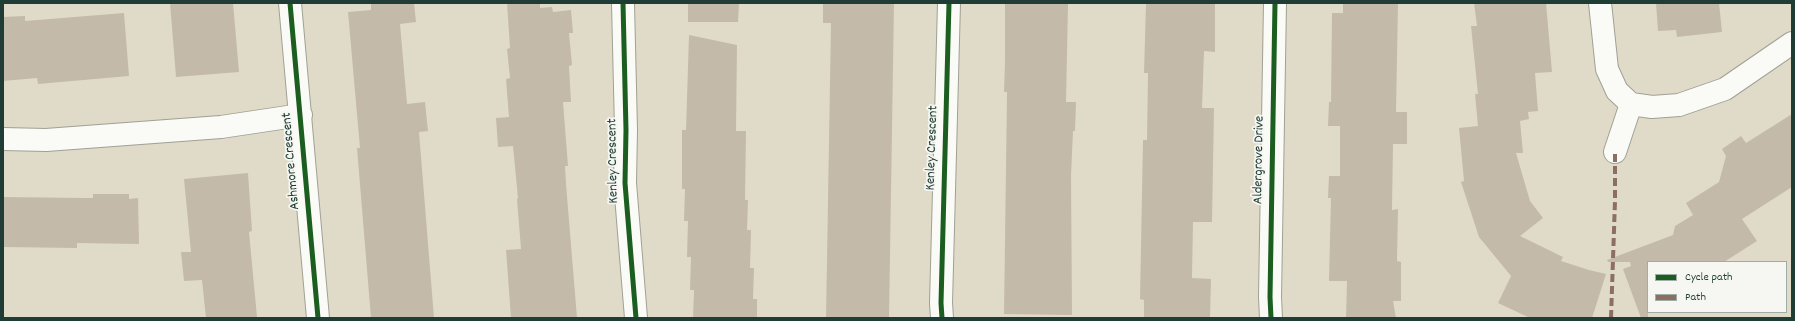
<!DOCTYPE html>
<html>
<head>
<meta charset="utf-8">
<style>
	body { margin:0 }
	#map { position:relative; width:1795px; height:321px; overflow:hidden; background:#e0dbc8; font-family:Dekko,sans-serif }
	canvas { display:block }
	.frame { position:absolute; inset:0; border:4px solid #1f3d34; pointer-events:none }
	.legend { position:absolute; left:1647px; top:261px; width:140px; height:52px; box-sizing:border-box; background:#f6f6f2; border:1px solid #a0aca6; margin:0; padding:5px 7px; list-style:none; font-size:12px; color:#1f3d34 }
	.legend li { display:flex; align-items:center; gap:8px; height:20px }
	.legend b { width:20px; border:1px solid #a0aca6 }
</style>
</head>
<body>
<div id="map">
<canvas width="1795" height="321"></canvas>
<div class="frame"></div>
<ul class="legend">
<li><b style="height:5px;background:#1b5e20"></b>Cycle path</li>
<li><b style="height:5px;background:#8d6e63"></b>Path</li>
</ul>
</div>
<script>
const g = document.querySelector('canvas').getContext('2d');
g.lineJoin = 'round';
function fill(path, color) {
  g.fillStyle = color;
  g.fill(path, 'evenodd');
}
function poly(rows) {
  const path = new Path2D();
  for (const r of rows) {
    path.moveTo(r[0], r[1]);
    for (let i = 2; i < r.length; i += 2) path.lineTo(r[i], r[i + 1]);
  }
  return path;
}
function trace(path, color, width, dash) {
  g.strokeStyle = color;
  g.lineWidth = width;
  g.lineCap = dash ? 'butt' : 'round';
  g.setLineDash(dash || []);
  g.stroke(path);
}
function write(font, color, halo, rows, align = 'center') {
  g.font = font + ' Dekko,sans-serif';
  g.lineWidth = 3.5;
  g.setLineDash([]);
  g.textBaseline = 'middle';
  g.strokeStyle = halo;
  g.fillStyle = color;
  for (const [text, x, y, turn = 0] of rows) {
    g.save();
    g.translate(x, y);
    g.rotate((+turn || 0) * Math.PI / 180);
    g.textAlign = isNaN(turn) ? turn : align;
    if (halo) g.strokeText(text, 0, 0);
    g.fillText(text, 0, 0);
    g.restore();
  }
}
const building = poly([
	[170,3,233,3,239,72,176,77],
	[371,3,414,3,416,22,400,24,407,104,425,102,428,131,419,132,434,318,371,318,357,148,360,148,348,12,371,10],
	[507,3,540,3,540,8,552,7,553,12,571,10,573,33,569,33,572,65,569,66,571,102,563,102,568,166,565,166,566,184,577,318,511,318,506,250,521,249,517,199,518,198,513,146,498,147,496,118,509,117,506,79,510,78,507,49,510,48],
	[688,3,739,3,738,22,688,22],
	[823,3,894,3,889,318,826,318,831,23,823,23],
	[1005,3,1068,3,1066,102,1076,102,1075,131,1073,131,1071,176,1072,315,1004,314,1007,92,1004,92,1005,63],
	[1146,3,1215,3,1215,52,1204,51,1202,108,1214,108,1212,222,1193,222,1192,278,1211,279,1210,318,1144,318,1144,300,1140,299,1143,140,1147,140,1148,73,1144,73],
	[1343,3,1398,3,1396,112,1407,112,1407,144,1393,144,1392,210,1398,209,1397,261,1401,262,1401,301,1393,301,1396,318,1346,318,1347,281,1329,281,1331,198,1328,198,1329,176,1340,176,1340,126,1328,126,1329,102,1331,102,1332,13,1343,13],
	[1474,3,1546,3,1552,72,1535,73,1538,111,1528,112,1529,119,1520,121,1523,153,1516,153,1530,201,1543,218,1520,236,1563,257,1561,261,1589,270,1606,274,1592,318,1530,318,1498,303,1511,276,1479,237,1461,182,1464,181,1459,128,1478,126,1475,94,1478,94,1471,26,1477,26],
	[1656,3,1719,3,1722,32,1677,37,1676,30,1658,31],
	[124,13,129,76,38,84,37,78,3,81,3,17,25,16,25,21],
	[689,35,737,45,736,131,746,131,745,200,748,200,747,230,751,230,750,268,754,268,753,299,757,299,757,318,693,318,694,290,690,290,691,257,687,257,688,221,684,221,685,189,682,189,682,130,686,130],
	[1792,114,1792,187,1742,219,1757,241,1724,262,1648,262,1648,318,1641,318,1623,269,1631,266,1630,262,1608,262,1607,260,1673,235,1675,226,1693,215,1686,203,1719,182,1726,156,1722,149,1741,136,1746,143],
	[248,173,252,231,249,232,257,317,206,318,202,280,184,281,181,252,191,252,184,179],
	[93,194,129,194,129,199,138,198,139,244,77,243,77,248,3,247,3,197,85,198,93,198]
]);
const minor = poly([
	[290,3,318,318],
	[623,3,626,130,625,183,636,318],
	[1600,3,1607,69,1617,91,1631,104],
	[1631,104,1652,107,1679,105,1725,89,1792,43],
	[3,139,46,140,221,127,301,115],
	[1615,152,1631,104],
	[942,318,941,303,949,3],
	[1271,318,1270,297,1275,3]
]);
const quiet = poly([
	[1611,318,1615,201,1615,152]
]);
const cycleway = poly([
	[290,3,318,318],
	[623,3,626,130,625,183,636,318],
	[942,318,941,303,949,3],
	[1271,318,1270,297,1275,3]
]);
const streetNames = [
	["Kenley Crescent",933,148,-88],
	["Aldergrove Drive",1260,160,-89],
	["Ashmore Crescent",292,161,-95],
	["Kenley Crescent",614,161,-91]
];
fill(building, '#c4baaa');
trace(minor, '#a0a094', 24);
trace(minor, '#fafaf7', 22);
trace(quiet, '#8d6e63', 4, [8, 4]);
trace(cycleway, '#1b5e20', 5);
write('14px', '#1f3d34', '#f6f6f2', streetNames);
</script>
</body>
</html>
